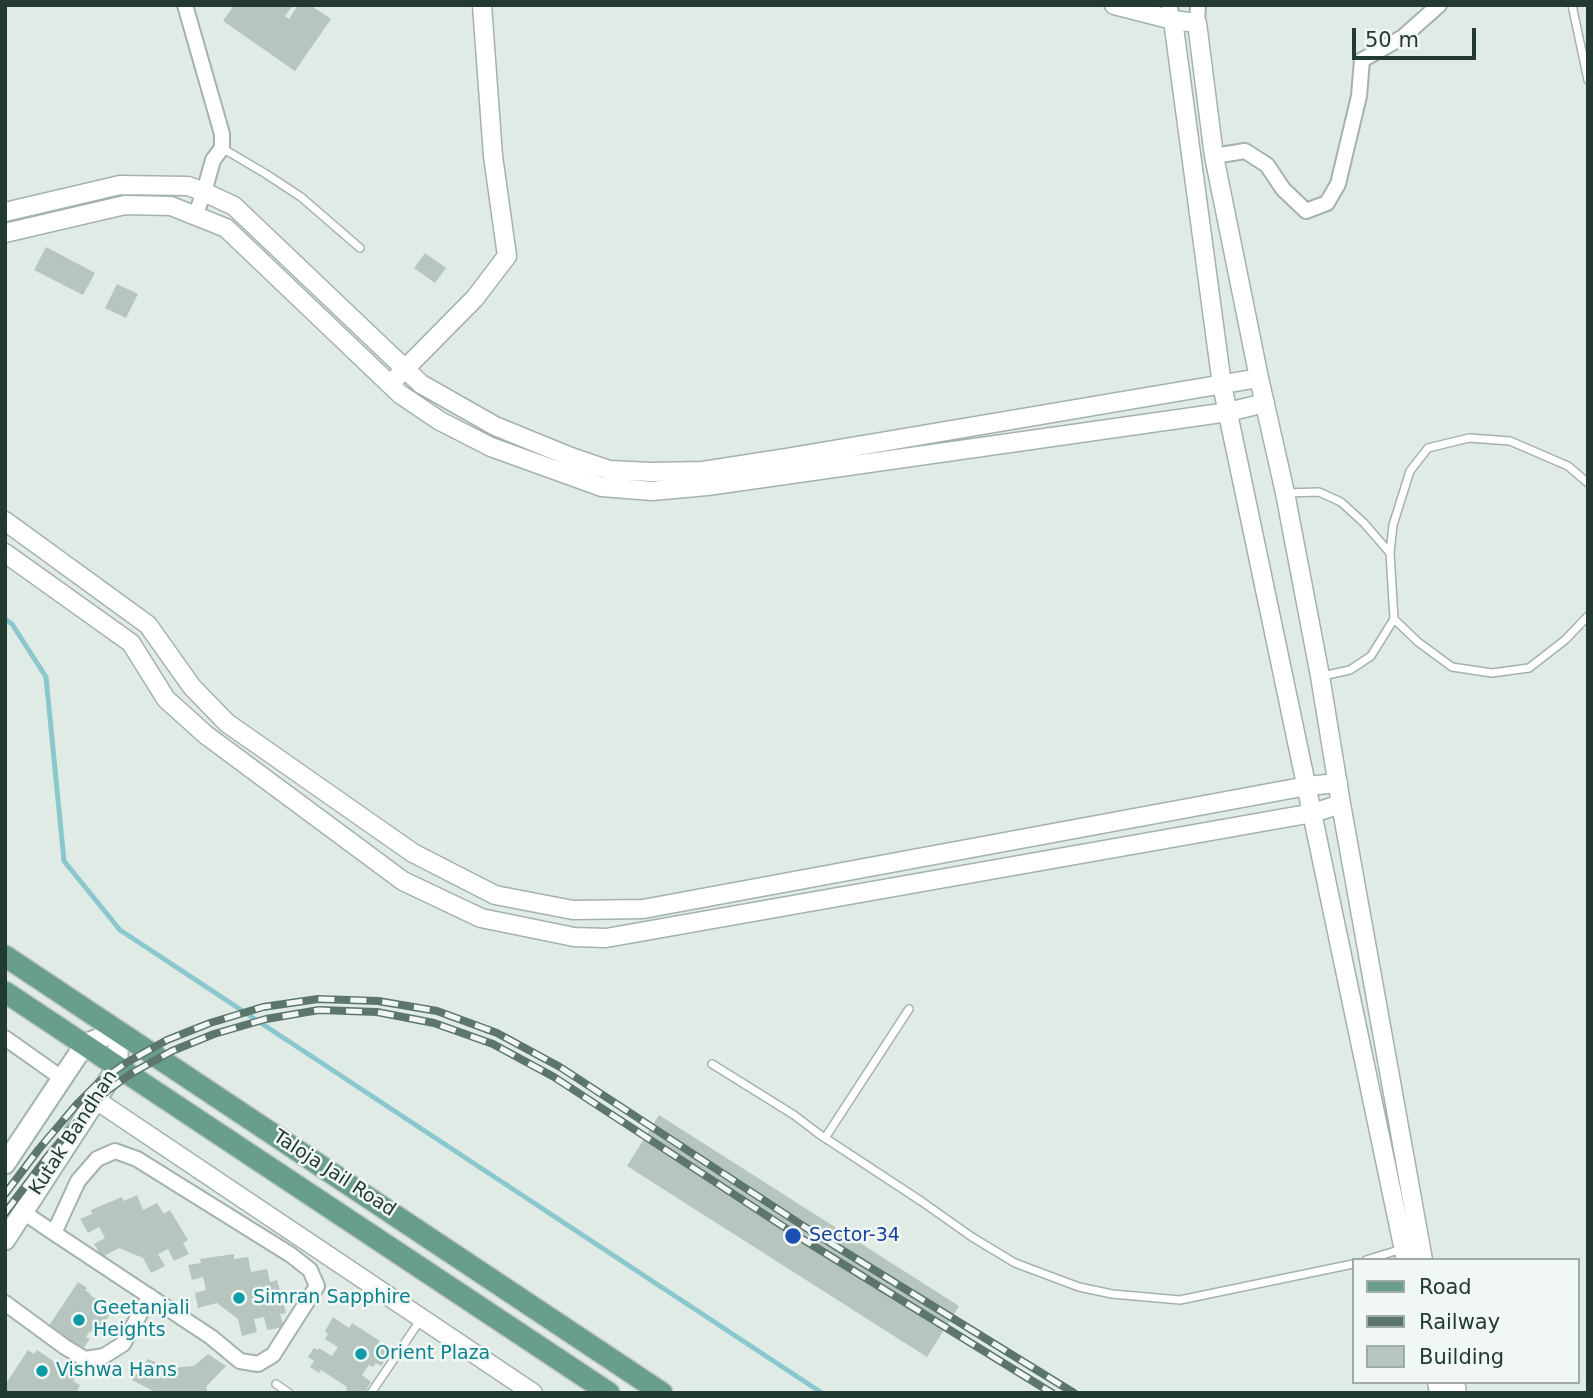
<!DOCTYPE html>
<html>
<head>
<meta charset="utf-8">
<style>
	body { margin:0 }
	#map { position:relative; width:1593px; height:1398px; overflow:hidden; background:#e1ebe5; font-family:"DejaVu Sans",sans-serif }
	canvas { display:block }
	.frame { position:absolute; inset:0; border:7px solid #223a32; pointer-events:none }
	.legend { position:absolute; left:1352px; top:1258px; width:228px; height:126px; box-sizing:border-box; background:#f1f7f4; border:2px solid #9eaba6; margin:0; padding:9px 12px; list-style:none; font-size:21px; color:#223a32 }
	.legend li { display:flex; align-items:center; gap:14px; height:35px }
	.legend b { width:35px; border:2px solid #9eaba6 }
	.scale { position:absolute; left:1352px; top:28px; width:124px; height:32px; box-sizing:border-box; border:4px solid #223a32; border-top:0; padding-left:9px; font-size:21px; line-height:24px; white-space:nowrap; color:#223a32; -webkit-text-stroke:5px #f1f7f4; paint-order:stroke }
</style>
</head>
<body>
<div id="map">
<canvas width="1593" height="1398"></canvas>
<div class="frame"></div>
<ul class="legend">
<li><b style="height:9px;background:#689e8b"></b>Road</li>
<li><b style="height:9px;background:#5c766d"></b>Railway</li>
<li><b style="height:19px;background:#b6c5be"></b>Building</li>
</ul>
<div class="scale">50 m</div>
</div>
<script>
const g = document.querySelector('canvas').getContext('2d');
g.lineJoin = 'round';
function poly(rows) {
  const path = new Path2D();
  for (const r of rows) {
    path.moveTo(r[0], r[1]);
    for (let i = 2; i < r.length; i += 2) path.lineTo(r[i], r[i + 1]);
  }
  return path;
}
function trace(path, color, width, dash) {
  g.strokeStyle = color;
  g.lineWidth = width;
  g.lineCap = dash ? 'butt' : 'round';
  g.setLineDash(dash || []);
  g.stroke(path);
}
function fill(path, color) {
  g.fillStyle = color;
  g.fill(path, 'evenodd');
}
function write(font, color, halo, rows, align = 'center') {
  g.font = font + ' "DejaVu Sans",sans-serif';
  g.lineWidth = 5;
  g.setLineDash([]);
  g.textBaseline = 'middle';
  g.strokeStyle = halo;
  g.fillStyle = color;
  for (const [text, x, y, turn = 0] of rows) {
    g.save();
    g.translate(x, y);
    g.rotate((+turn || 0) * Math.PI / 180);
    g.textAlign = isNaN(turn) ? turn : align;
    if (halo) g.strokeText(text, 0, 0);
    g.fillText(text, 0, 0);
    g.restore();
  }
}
const stream = poly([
	[5,619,12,624,46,677,64,861,120,930,822,1393]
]);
const building = poly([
	[234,5,293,5,285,16,289,19,298,5,310,5,331,19,295,71,223,21],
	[46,247,95,273,83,295,34,270],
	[425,253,446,268,435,283,414,268],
	[117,284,138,294,126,318,105,308],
	[659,1115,959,1306,927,1357,627,1166],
	[137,1195,143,1210,157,1203,164,1214,170,1210,188,1240,183,1243,189,1254,174,1261,168,1249,158,1254,165,1266,151,1273,143,1258,119,1248,102,1257,94,1244,105,1238,99,1227,88,1233,80,1219,92,1214,91,1210,122,1197,124,1201],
	[234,1254,234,1259,248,1257,251,1272,267,1269,270,1282,277,1280,286,1313,280,1314,284,1327,267,1330,264,1317,254,1319,257,1332,242,1336,238,1319,217,1303,198,1308,195,1293,206,1290,203,1277,192,1280,188,1265,201,1263,200,1259],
	[78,1282,87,1288,85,1290,91,1294,90,1295,106,1306,103,1309,110,1314,99,1330,96,1327,92,1332,90,1331,86,1337,90,1339,80,1353,48,1327],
	[333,1317,349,1328,352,1323,380,1341,378,1344,390,1352,381,1366,376,1363,373,1367,369,1365,362,1375,371,1382,364,1393,361,1390,359,1393,351,1393,346,1390,347,1387,321,1370,319,1373,310,1367,314,1361,308,1357,314,1348,318,1350,319,1348,332,1356,338,1347,325,1339,328,1334,325,1331],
	[28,1350,34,1354,37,1350,76,1376,73,1381,80,1385,76,1393,5,1393,5,1380,7,1382],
	[208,1354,226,1366,206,1387,208,1393,157,1393,132,1380,148,1359,168,1368,194,1366]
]);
const service = poly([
	[1572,5,1588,80],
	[222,148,266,174,301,197,360,248],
	[1588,483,1568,466,1510,441,1469,438,1428,448,1410,471,1393,525,1390,553,1394,619,1418,642,1452,667,1492,673,1529,668,1565,640,1588,616],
	[1285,493,1319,492,1341,502,1364,523,1390,553],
	[1322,676,1350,670,1371,656,1394,619],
	[712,1064,794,1115,819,1134,921,1201,972,1237,1015,1263,1079,1287,1112,1294,1180,1300,1353,1264],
	[825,1138,909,1009],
	[1366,1260,1402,1249],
	[276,1384,289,1393],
	[371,1393,421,1319]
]);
const minor = poly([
	[185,5,222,134,222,148,213,160,204,192,195,216],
	[1169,5,1173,20],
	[1197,23,1198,5],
	[1214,156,1245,151,1267,165,1283,189,1306,211,1327,203,1338,184,1359,96,1362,60,1403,37,1439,5],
	[5,1038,63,1079],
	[23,1212,54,1233,211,1337,240,1361,258,1364,273,1355,317,1286,310,1270,291,1255,137,1159,115,1151,97,1159,78,1181,54,1233],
	[5,1303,65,1347,85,1359,104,1356,123,1344,150,1296]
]);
const tertiary = poly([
	[1114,5,1173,20,1197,23,1214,156,1259,378,1285,493,1320,676,1341,804,1423,1260],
	[1173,20,1222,385,1406,1260],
	[5,212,120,185,188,186,204,192,234,206,421,384,495,426,571,457,609,470,651,472,703,471,787,458,1259,378],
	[5,233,125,205,171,206,226,228,400,394,440,421,491,447,602,487,652,491,707,486,1228,412,1265,403],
	[397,377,475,298,507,256,493,156,482,5],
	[5,521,148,625,192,687,227,723,413,853,495,895,573,910,643,909,1307,786,1338,783],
	[5,553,131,643,166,699,206,735,403,881,481,918,574,937,606,938,1313,813,1341,804],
	[96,1100,533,1393],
	[1437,1382,1439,1393],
	[1455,1382,1457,1393]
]);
const secondary = poly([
	[5,1164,85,1044,118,1031,118,1066,5,1240]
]);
const primary = poly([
	[5,956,662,1393],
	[5,992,609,1393]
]);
const rail = poly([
	[5,1194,39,1149,77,1104,99,1082,126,1063,167,1040,210,1023,263,1007,318,999,378,1001,437,1011,497,1033,560,1067,811,1231,1074,1393],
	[5,1213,48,1156,85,1112,107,1091,132,1073,172,1051,214,1034,266,1019,319,1010,377,1012,434,1023,493,1044,554,1077,804,1240,1052,1393]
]);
const markers = [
	[793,1236,9,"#1a4fb4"],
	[239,1298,7,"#0f9aa8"],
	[79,1320,7,"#0f9aa8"],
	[361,1354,7,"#0f9aa8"],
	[42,1371,7,"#0f9aa8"]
];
const streetNames = [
	["Kutak Bandhan",74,1133,-57],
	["Taloja Jail Road",334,1174,33]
];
const transitNames = [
	["Sector-34",809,1236]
];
const cultureNames = [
	["Simran Sapphire",253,1298],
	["Geetanjali",93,1309],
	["Heights",93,1331],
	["Orient Plaza",375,1354],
	["Vishwa Hans",56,1371]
];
trace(stream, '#8bc8cd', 5);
fill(building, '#b6c5be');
trace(service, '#a4b2ac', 10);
trace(minor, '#a4b2ac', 18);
trace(tertiary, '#a4b2ac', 21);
trace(secondary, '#a0b6ac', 23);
trace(primary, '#c1c8c6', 24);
trace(service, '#fff', 7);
trace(minor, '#fff', 14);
trace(tertiary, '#fff', 18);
trace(secondary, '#fff', 19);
trace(primary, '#689e8b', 21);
trace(rail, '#5c766d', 8);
trace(rail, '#f1f7f4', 5, [16]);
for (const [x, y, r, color] of markers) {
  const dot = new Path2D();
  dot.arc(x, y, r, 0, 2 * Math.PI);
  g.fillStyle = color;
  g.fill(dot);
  trace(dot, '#f1f7f4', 2.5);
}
write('19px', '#223a32', '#f1f7f4', streetNames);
write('19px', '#164399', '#f1f7f4', transitNames, 'left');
write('19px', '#0d838f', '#f1f7f4', cultureNames, 'left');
</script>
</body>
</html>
